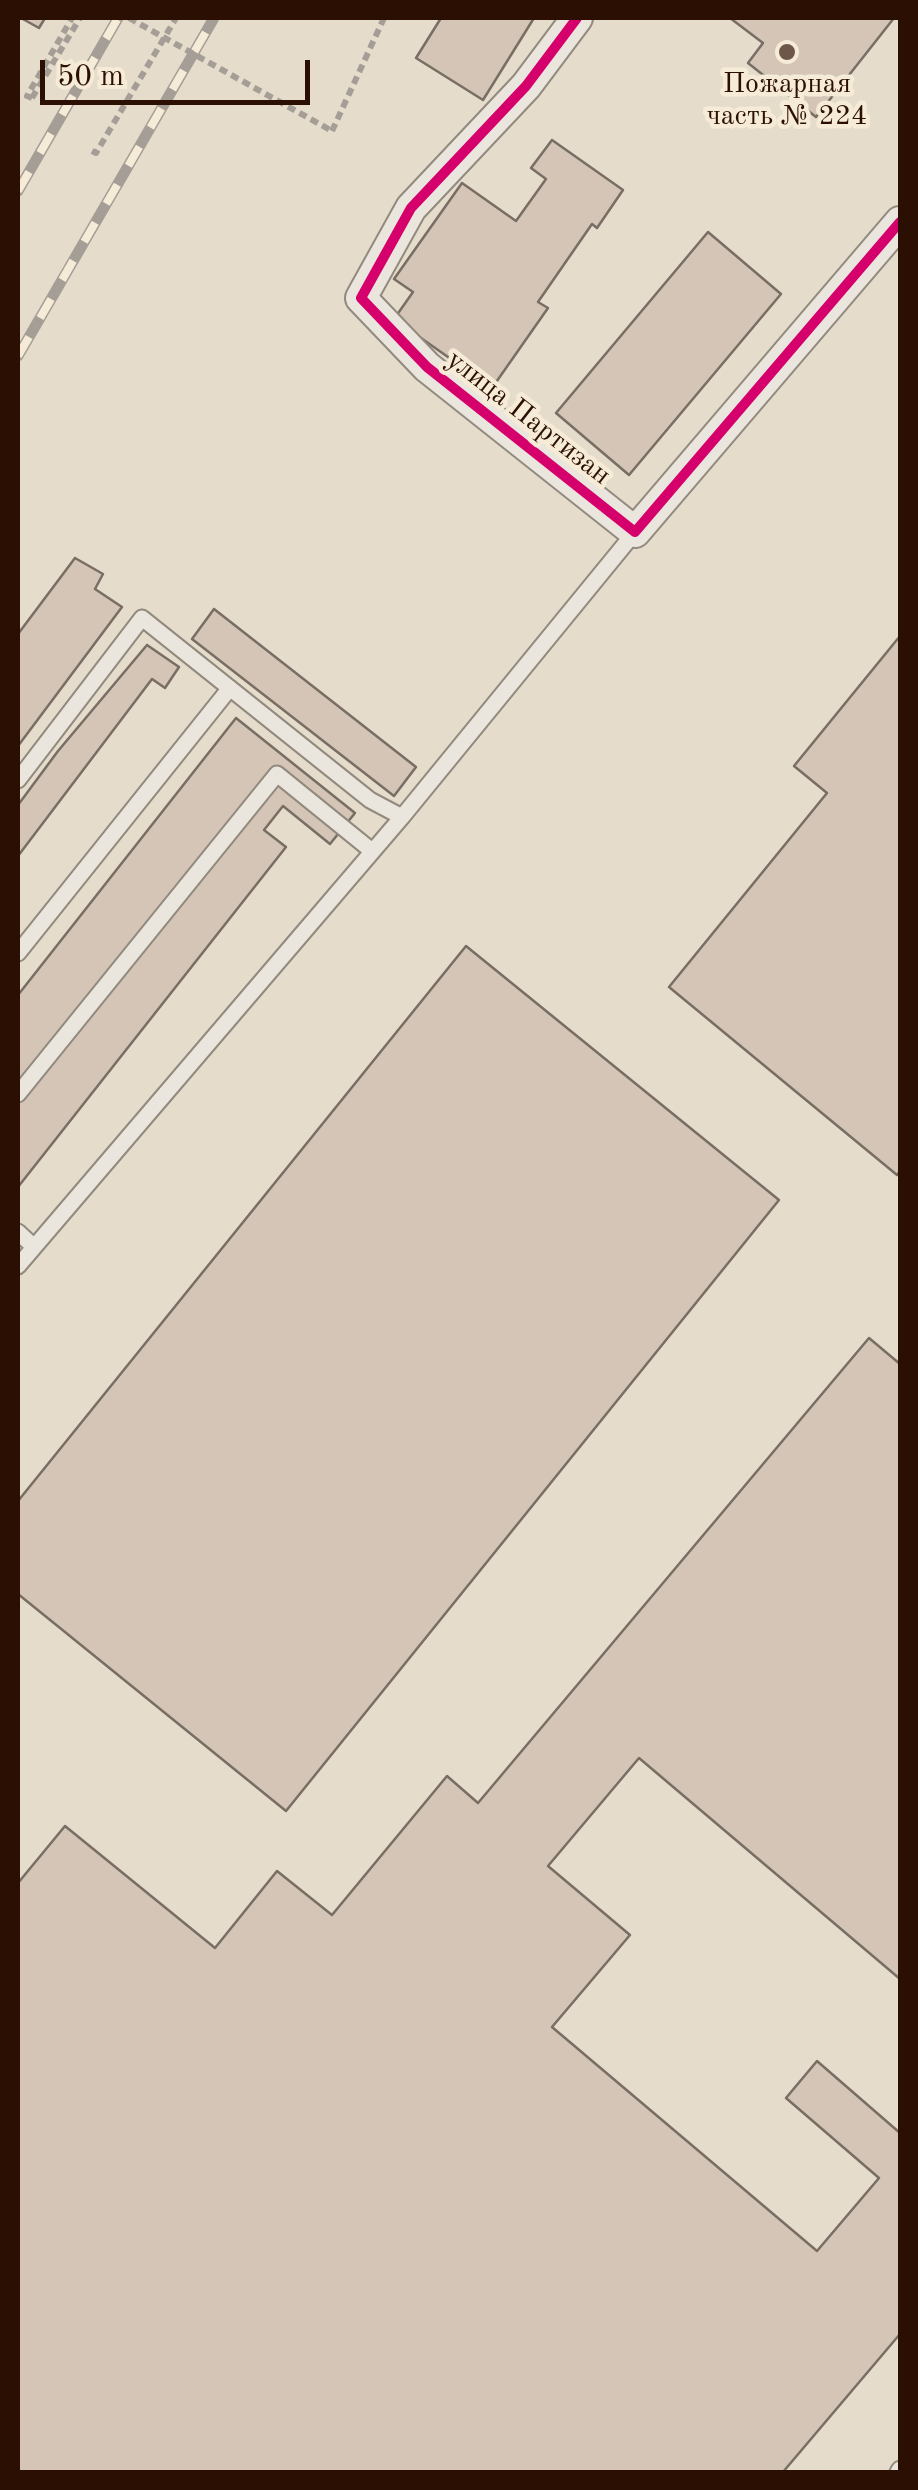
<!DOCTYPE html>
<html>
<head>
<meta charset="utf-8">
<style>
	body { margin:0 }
	#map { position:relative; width:918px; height:2490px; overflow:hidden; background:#e6dccb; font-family:"Old Standard TT",serif }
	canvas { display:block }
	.frame { position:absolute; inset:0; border:20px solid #2b0f03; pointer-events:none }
	.scale { position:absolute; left:40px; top:60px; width:270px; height:45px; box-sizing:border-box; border:5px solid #2b0f03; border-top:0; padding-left:12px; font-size:30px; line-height:35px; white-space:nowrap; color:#2b0f03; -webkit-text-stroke:8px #f6ebd6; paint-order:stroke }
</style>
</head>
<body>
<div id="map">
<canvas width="918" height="2490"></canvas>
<div class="frame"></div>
<div class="scale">50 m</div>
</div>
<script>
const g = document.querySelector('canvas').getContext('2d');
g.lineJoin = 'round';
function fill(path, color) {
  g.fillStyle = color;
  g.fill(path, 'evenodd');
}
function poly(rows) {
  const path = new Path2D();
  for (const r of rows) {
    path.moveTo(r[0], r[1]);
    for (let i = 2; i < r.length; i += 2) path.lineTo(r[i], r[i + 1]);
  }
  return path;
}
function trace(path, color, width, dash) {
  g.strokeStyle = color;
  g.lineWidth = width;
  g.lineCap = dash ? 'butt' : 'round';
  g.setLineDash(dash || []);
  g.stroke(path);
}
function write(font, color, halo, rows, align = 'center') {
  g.font = font + ' "Old Standard TT",serif';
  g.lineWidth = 9;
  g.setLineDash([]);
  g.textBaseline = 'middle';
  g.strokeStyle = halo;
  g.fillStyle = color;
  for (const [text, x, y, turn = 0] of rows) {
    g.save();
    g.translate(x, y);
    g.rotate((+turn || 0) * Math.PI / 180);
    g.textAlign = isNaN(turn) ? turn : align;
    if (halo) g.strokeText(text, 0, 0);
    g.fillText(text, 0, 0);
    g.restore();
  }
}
const building = poly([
	[21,18,45,18,39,28,21,18],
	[441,18,534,18,483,100,416,58,441,18],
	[730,18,894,18,816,117,748,63,763,43,730,18],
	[552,140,623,190,597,228,592,224,538,302,548,308,492,388,394,319,413,292,394,279,462,183,516,221,546,179,531,168,552,140],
	[708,232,781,294,629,475,556,413,708,232],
	[75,558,103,574,95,589,122,607,18,746,18,634,75,558],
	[214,609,416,767,394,796,192,639,214,609],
	[900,636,900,1171,897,1175,669,987,827,793,794,766,900,636],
	[147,645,179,667,165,688,152,679,18,856,18,805,58,751,147,645],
	[236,718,355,813,330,844,283,806,264,830,286,847,18,1187,18,995,236,718],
	[466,946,779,1200,286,1811,18,1594,18,1501,466,946],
	[869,1338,900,1364,900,1979,639,1758,548,1866,630,1935,552,2027,817,2251,879,2178,786,2098,817,2061,900,2133,900,2334,783,2472,18,2472,18,1883,65,1826,215,1948,277,1871,332,1915,447,1776,478,1803,869,1338]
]);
const path = poly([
	[32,98,27,96,72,18],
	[32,98,80,18],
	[332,131,384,18],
	[92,151,96,153,176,18]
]);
const service = poly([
	[18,780,142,618,370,800,402,817,635,532],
	[18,953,230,688],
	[18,1094,277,774,372,851],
	[18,1232,34,1247],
	[18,1266,402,817],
	[898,2472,900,2469]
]);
const minor = poly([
	[577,18,526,86,411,208,361,298,427,367,635,532,900,222]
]);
const rail = poly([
	[18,191,118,18],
	[18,356,214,18]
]);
const pathBridge = poly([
	[129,18,332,131]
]);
const cycleway = poly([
	[577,18,526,86,411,208,361,298,427,367,635,532,900,222]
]);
const markers = [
	[787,52,10,"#6c5749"]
];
const poiNames = [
	["Пожарная",787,85],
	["часть № 224",787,117]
];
const streetNames = [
	["улица Партизан",528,418,38]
];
fill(building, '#d4c5b7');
trace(building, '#786e64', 2.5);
trace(service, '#928a7f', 19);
trace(minor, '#928a7f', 34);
trace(path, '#a59e96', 6, [8, 5]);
trace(service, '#ebe6dd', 15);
trace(minor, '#ebe6dd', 30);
trace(rail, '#a59e96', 11);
trace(rail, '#f6ebd6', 8, [22]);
trace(pathBridge, '#a59e96', 6, [8, 5]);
trace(cycleway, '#d6006c', 10);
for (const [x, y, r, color] of markers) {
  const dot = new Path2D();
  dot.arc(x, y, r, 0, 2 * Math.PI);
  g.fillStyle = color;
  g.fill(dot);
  trace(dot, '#f6ebd6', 4);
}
write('28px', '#2b0f03', '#f6ebd6', poiNames);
write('28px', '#2b0f03', '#f6ebd6', streetNames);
</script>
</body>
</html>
